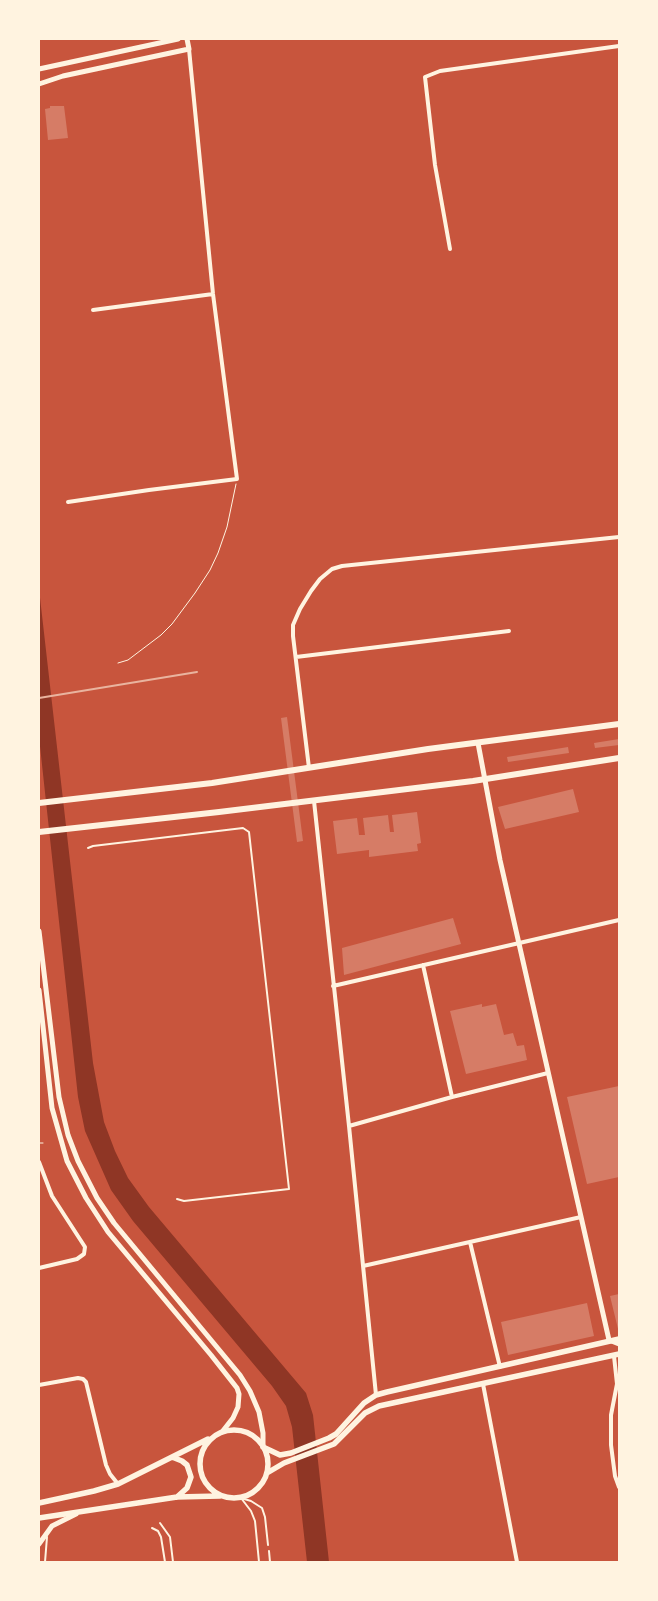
<!DOCTYPE html>
<html>
<head>
<meta charset="utf-8">
<style>
	body { margin:0 }
	#map { position:relative; width:658px; height:1601px; overflow:hidden; background:#c8553d; font-family:Mulish,sans-serif }
	canvas { display:block }
	.frame { position:absolute; inset:0; border:40px solid #fff3e0; pointer-events:none }
</style>
</head>
<body>
<div id="map">
<canvas width="658" height="1601"></canvas>
<div class="frame"></div>
</div>
<script>
const g = document.querySelector('canvas').getContext('2d');
g.lineJoin = 'round';
function fill(path, color) {
  g.fillStyle = color;
  g.fill(path, 'evenodd');
}
function poly(rows) {
  const path = new Path2D();
  for (const r of rows) {
    if (r.length === 3) {
      path.moveTo(r[0] + r[2], r[1]);
      path.arc(r[0], r[1], r[2], 0, 2 * Math.PI);
      continue;
    }
    path.moveTo(r[0], r[1]);
    for (let i = 2; i < r.length; i += 2) path.lineTo(r[i], r[i + 1]);
  }
  return path;
}
function trace(path, color, width, dash) {
  g.strokeStyle = color;
  g.lineWidth = width;
  g.lineCap = dash ? 'butt' : 'round';
  g.setLineDash(dash || []);
  g.stroke(path);
}
const water = poly([
	[39,589,93,1063,104,1122,115,1151,128,1178,149,1207,306,1393,313,1415,329,1562,307,1562,292,1427,286,1406,272,1386,133,1221,111,1190,85,1131,78,1097,39,737]
]);
const building = poly([
	[50,106,64,106,68,138,48,140,45,109,50,108],
	[287,717,303,841,297,842,281,718],
	[619,739,619,745,595,748,594,743],
	[568,747,569,753,508,762,507,757],
	[573,789,579,812,505,829,498,807],
	[417,812,421,843,417,844,418,851,369,857,369,850,337,854,333,821,357,818,359,835,365,835,363,818,388,815,390,832,394,832,392,815],
	[453,918,461,944,344,975,342,948],
	[482,1004,482,1007,496,1004,504,1035,513,1033,517,1046,524,1045,527,1060,466,1074,450,1011],
	[619,1086,619,1177,587,1184,567,1097],
	[619,1294,619,1328,618,1329,610,1296],
	[587,1303,594,1336,508,1355,501,1322]
]);
const path = poly([
	[118,663,128,660,161,635,172,624,195,593,210,570,218,553,227,527,236,484],
	[39,1143,43,1143]
]);
const service = poly([
	[88,848,93,846,243,828,249,832,289,1189,184,1201,177,1199],
	[241,1498,251,1511,255,1521,259,1562],
	[241,1498,251,1501,262,1508,265,1517,268,1545],
	[160,1523,170,1537,173,1562],
	[152,1528,158,1531,161,1537,165,1562],
	[269,1551,270,1562],
	[45,1562,47,1537]
]);
const minor = poly([
	[450,249,435,165,425,77,440,71,619,46],
	[93,310,213,294],
	[68,502,149,490,237,479,213,294,189,49],
	[296,657,509,631],
	[309,768,293,636,293,625,300,609,311,591,320,579,332,569,342,566,619,537],
	[314,801,349,1126,376,1395],
	[423,965,452,1097],
	[333,986,619,920],
	[349,1126,452,1097,548,1073],
	[39,1162,52,1196,85,1247,84,1254,77,1259,39,1268],
	[470,1242,500,1367],
	[363,1266,581,1217],
	[614,1356,617,1384,611,1415,611,1445,615,1476,619,1487],
	[483,1384,517,1562],
	[39,1385,78,1378,83,1379,86,1382,106,1465,110,1474,118,1484]
]);
const tertiary = poly([
	[39,69,178,39],
	[39,84,63,76,189,49,187,39],
	[478,743,500,860,609,1340,619,1344],
	[39,931,59,1097,68,1135,78,1161,97,1198,114,1223,240,1375,250,1391,259,1412,263,1433,263,1447],
	[39,990,52,1108,67,1161,86,1198,108,1232,211,1355,237,1388,239,1394,238,1407,233,1418,222,1432],
	[39,1544,52,1526,76,1514]
]);
const secondary = poly([
	[234,1464,34],
	[263,1447,280,1455,291,1453,329,1438,336,1434,364,1403,376,1395,387,1392,619,1339],
	[172,1457,182,1461,187,1465,191,1477,187,1488,177,1497],
	[267,1473,284,1463,334,1444,365,1413,379,1406,619,1354],
	[39,1503,94,1491,118,1484,208,1439],
	[39,1518,177,1497,220,1496]
]);
const primary = poly([
	[39,803,212,783,428,749,619,724],
	[39,832,219,812,473,781,619,758]
]);
const rail = poly([
	[39,698,197,672]
]);
fill(water, '#8f3625');
fill(building, '#d67c66');
trace(path, '#fff3e0', 1);
trace(service, '#fff3e0', 2);
trace(minor, '#fff3e0', 4);
trace(tertiary, '#fff3e0', 5);
trace(secondary, '#fff3e0', 5.5);
trace(primary, '#fff3e0', 6);
trace(rail, '#e9b49f', 2);
</script>
</body>
</html>
